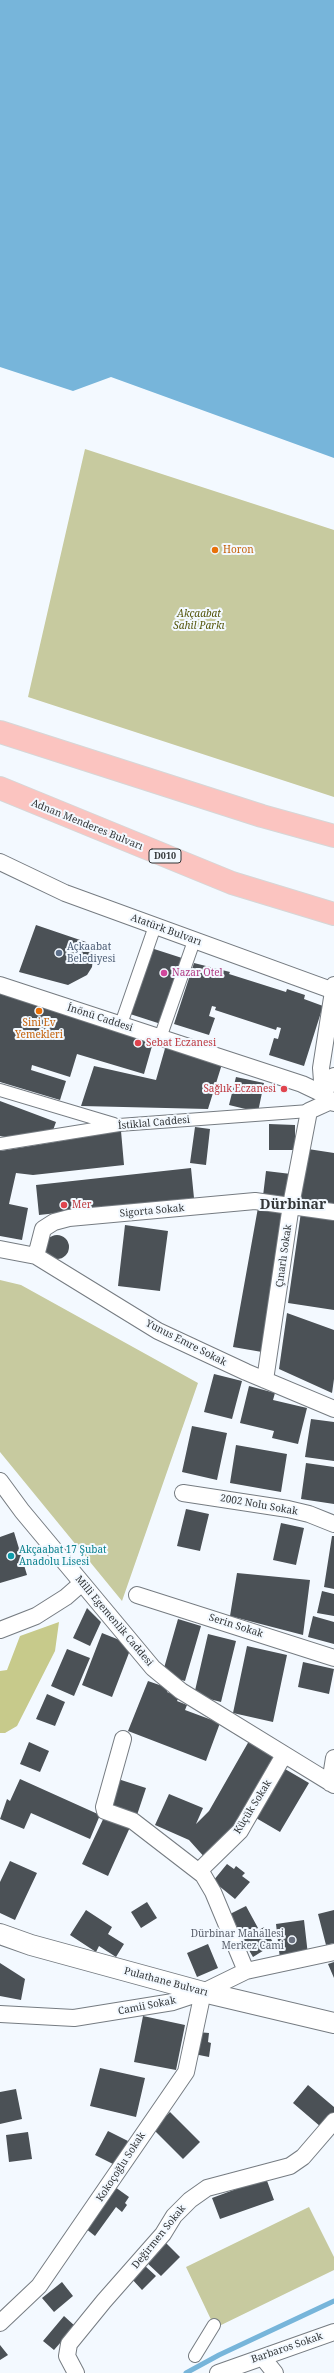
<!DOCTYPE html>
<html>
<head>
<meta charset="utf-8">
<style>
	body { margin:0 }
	canvas { display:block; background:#f3f9ff }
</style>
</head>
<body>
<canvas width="334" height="2373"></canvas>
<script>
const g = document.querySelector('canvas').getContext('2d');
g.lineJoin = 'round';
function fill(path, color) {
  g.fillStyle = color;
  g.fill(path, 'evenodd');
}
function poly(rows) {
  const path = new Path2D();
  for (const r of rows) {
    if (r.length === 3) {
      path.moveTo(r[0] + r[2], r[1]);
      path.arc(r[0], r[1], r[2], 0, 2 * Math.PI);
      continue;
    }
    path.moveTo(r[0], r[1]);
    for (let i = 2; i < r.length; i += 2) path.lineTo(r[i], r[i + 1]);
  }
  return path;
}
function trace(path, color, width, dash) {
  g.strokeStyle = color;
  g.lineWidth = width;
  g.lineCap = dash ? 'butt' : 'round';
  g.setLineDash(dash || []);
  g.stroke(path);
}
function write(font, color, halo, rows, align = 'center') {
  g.font = font + ' "Noto Serif",serif';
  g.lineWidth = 4;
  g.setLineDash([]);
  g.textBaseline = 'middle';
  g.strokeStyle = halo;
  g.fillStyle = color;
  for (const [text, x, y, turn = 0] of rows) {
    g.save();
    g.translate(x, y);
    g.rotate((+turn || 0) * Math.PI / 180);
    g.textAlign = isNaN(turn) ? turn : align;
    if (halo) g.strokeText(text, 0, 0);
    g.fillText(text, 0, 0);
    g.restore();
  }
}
const green = poly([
	[85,449,334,530,334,797,28,697],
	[0,1280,21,1285,198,1383,122,1601,0,1452],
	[309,2207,334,2257,334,2270,215,2328,186,2267]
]);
const forest = poly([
	[59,1622,55,1651,17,1726,5,1733,0,1733,0,1671,7,1670,20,1636]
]);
const water = poly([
	[0,0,334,0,334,458,111,377,73,391,0,367]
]);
const stream = poly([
	[186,2373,219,2355,334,2301]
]);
const building = poly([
	[36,925,86,942,91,948,93,957,92,967,87,975,68,985,19,972],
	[151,948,182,958,161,1024,130,1014],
	[194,963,230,972,229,974,286,992,287,989,305,995,304,999,323,1006,304,1066,269,1055,274,1038,278,1039,281,1028,277,1027,276,1030,215,1010,216,1007,212,1006,209,1016,215,1018,209,1035,174,1024],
	[0,992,154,1039,144,1074,77,1054,70,1077,32,1065,31,1070,66,1081,60,1100,0,1082],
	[166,1045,222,1064,208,1109,81,1106,94,1066,156,1080],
	[236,1077,264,1083,258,1112,229,1105],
	[0,1101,56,1122,52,1133,10,1138,0,1136],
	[269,1124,295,1125,295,1150,269,1150],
	[195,1127,210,1129,206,1165,190,1163],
	[121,1131,124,1165,33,1175,16,1173,9,1204,28,1208,22,1240,0,1236,0,1151],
	[308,1149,334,1153,334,1204,301,1200],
	[191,1168,194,1198,39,1215,36,1185],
	[266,1171,291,1174,289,1199,263,1196],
	[259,1202,288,1207,262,1352,233,1347],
	[301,1212,334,1217,334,1310,288,1303],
	[125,1225,168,1231,160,1291,118,1286],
	[57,1247,12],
	[287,1313,334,1330,334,1379,332,1393,279,1369],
	[214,1374,242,1381,232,1419,204,1412],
	[249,1386,275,1393,273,1400,307,1408,298,1444,272,1438,274,1431,240,1423],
	[311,1419,334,1422,334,1461,305,1457],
	[192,1426,227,1433,217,1480,182,1472],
	[236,1445,287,1454,281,1492,230,1483],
	[306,1463,334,1467,334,1504,301,1499],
	[186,1509,209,1514,200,1551,177,1546],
	[281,1523,304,1528,296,1565,273,1560],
	[14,1532,27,1575,0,1583,0,1537],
	[332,1536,334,1536,334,1589,324,1587],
	[237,1573,310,1580,303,1635,230,1616],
	[322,1591,334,1594,334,1616,317,1613],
	[87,1608,101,1622,90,1646,73,1638],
	[313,1616,334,1622,334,1644,308,1637],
	[178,1619,201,1626,185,1681,162,1675],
	[102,1633,132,1645,112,1697,82,1685],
	[208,1634,236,1641,221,1702,194,1695],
	[247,1646,287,1655,273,1722,233,1713],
	[67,1649,90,1658,74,1696,51,1686],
	[303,1662,334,1669,329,1694,298,1687],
	[148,1681,168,1688,167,1692,179,1697,177,1701,187,1705,185,1710,220,1723,206,1761,128,1731],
	[47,1694,65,1702,55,1726,36,1719],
	[249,1741,277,1757,237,1827,207,1860,189,1840,155,1825,169,1794,203,1808,196,1824,209,1811],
	[29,1742,49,1751,40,1772,20,1764],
	[285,1769,309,1783,280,1832,256,1818],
	[20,1779,100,1815,90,1839,31,1813,24,1829,0,1819,7,1799,10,1801],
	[118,1779,146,1788,136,1818,108,1809],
	[106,1813,131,1825,108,1876,82,1864],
	[10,1861,37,1873,15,1920,0,1913,0,1882],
	[227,1864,234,1869,236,1866,245,1873,242,1876,250,1882,235,1899,213,1881],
	[147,1902,157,1918,141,1928,131,1912],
	[246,1906,258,1928,242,1936,230,1914],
	[86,1910,112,1927,108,1934,124,1944,116,1957,99,1946,96,1952,70,1935],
	[334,1910,334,1943,326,1945,318,1914],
	[304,1920,308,1955,280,1959,276,1924],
	[264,1927,274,1944,253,1957,243,1940],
	[208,1944,218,1968,197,1977,187,1953],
	[334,1962,334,1978,328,1964],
	[0,1963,25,1979,21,2000,0,1996],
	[143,2016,185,2025,176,2070,134,2062],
	[197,2032,209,2033,208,2042,211,2043,209,2057,194,2054],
	[100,2068,145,2078,136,2117,90,2106],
	[308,2085,334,2107,334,2112,321,2127,293,2103],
	[16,2089,22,2119,0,2124,0,2092],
	[170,2112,200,2142,183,2159,153,2129],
	[108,2131,128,2141,115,2165,95,2155],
	[28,2132,32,2159,9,2162,6,2135],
	[266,2178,274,2200,220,2219,212,2198],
	[115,2187,129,2197,125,2203,127,2205,122,2212,116,2207,95,2236,85,2228],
	[164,2241,180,2257,161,2276,145,2261],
	[144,2265,156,2276,142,2290,131,2278],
	[62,2282,73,2296,54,2312,42,2298],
	[64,2316,75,2326,54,2350,43,2341],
	[0,2345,8,2355,0,2360]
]);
const pedestrian = poly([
	[121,1024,155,926],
	[160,1038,194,941],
	[0,1090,114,1124],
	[0,1144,119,1125,309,1111],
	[195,2356,214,2325]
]);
const minor = poly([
	[0,862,65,893,334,991],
	[0,985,302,1084,323,1094,334,1103],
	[334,985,321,1068,323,1094,334,1076],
	[0,1249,36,1256,158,1331,246,1372,334,1409],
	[36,1256,43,1229,54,1222,69,1218,255,1201,334,1212],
	[265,1380,291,1205,309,1111,331,1101],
	[0,1481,22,1511,153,1668,181,1691,334,1785],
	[183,1493,288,1509,309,1514,334,1524],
	[137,1595,334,1658],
	[0,1630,36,1616,66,1597,82,1583],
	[123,1739,104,1807,105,1811,133,1821,203,1875,213,1892,246,1971],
	[330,1783,334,1758],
	[199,1871,240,1831,284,1755],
	[0,2014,74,2018,173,2002,203,1992,246,1971,334,1952],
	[0,2323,39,2286,186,2072,203,1992],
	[263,2358,275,2373],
	[76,2373,67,2356,69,2344,104,2301,163,2234,174,2216,190,2200,207,2188,290,2166,303,2157,334,2121],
	[218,2373,334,2332]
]);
const tertiary = poly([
	[0,1934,31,1945,203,1992,334,2023]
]);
const trunk = poly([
	[0,732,262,816,334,836],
	[0,788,232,883,334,914]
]);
const markers = [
	[215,550,4,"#e8710a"],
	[59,953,4,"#5c6f8a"],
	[164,973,4,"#d1479c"],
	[39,1011,4,"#e8710a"],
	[138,1043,4,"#e0444e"],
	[284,1089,4,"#e0444e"],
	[64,1205,4,"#e0444e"],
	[11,1556,4,"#0f9aa8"],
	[292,1940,4,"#6b7280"]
];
const shields = [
	[165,856,32]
];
const shieldNames = [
	["D010",165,856]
];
const foodNames = [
	["Horon",223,550],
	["Sini Ev",39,1023,"center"],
	["Yemekleri",39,1035,"center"]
];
const parkNames = [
	["Akçaabat",199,614],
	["Sahil Parkı",199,626]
];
const streetNames = [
	["Adnan Menderes Bulvarı",87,825,22],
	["Atatürk Bulvarı",166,930,20],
	["İnönü Caddesi",100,1018,18],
	["İstiklal Caddesi",154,1123,-5],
	["Sigorta Sokak",152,1211,-5],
	["Çınarlı Sokak",284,1256,-82],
	["Yunus Emre Sokak",186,1343,27],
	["2002 Nolu Sokak",259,1505,10],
	["Milli Egemenlik Caddesi",114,1621,50],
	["Serin Sokak",236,1626,18],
	["Küçük Sokak",253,1807,-58],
	["Pulathane Bulvarı",166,1982,15],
	["Camii Sokak",147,2006,-11],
	["Kokoçoğlu Sokak",121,2167,-57],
	["Değirmen Sokak",159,2237,-51],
	["Barbaros Sokak",287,2348,-19]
];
const serviceNames = [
	["Açkaabat",67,947],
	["Belediyesi",67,959]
];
const hotelNames = [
	["Nazar Otel",172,973]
];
const healthNames = [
	["Sebat Eczanesi",146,1043],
	["Sağlık Eczanesi",276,1089,"right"],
	["Mer",72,1205]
];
const cultureNames = [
	["Akçaabat 17 Şubat",19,1550],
	["Anadolu Lisesi",19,1562]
];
const worshipNames = [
	["Dürbinar Mahallesi",284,1934],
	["Merkez Cami",284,1946]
];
const districtNames = [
	["Dürbinar",293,1205]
];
fill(green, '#c7ca9f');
fill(forest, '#c7ca8b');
fill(water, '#77b5da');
trace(stream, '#77b5da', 5);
fill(building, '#4b5156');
trace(pedestrian, '#767c82', 14);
trace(minor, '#767c82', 18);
trace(tertiary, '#767c82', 22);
trace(trunk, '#d6d7d7', 24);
trace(pedestrian, '#fff', 12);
trace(minor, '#fff', 16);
trace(tertiary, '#fff', 20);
trace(trunk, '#fbc4c0', 22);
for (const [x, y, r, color] of markers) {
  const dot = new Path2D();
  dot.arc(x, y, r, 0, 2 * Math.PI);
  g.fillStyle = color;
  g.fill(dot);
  trace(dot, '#f3f9ff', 1.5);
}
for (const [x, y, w] of shields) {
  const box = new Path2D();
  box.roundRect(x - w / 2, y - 7, w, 14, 3);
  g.fillStyle = '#f3f9ff';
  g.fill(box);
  trace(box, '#333638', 1);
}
write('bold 9px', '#333638', null, shieldNames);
write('10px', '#c56008', '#f3f9ff', foodNames, 'left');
write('italic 10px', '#55560b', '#f3f9ff', parkNames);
write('10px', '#333638', '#f3f9ff', streetNames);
write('10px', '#4e5e75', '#f3f9ff', serviceNames, 'left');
write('10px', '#b23c85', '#f3f9ff', hotelNames, 'left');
write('10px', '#be3a42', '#f3f9ff', healthNames, 'left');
write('10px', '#0d838f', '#f3f9ff', cultureNames, 'left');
write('10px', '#5b616d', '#f3f9ff', worshipNames, 'right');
write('bold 14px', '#333638', '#f3f9ff', districtNames);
</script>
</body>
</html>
